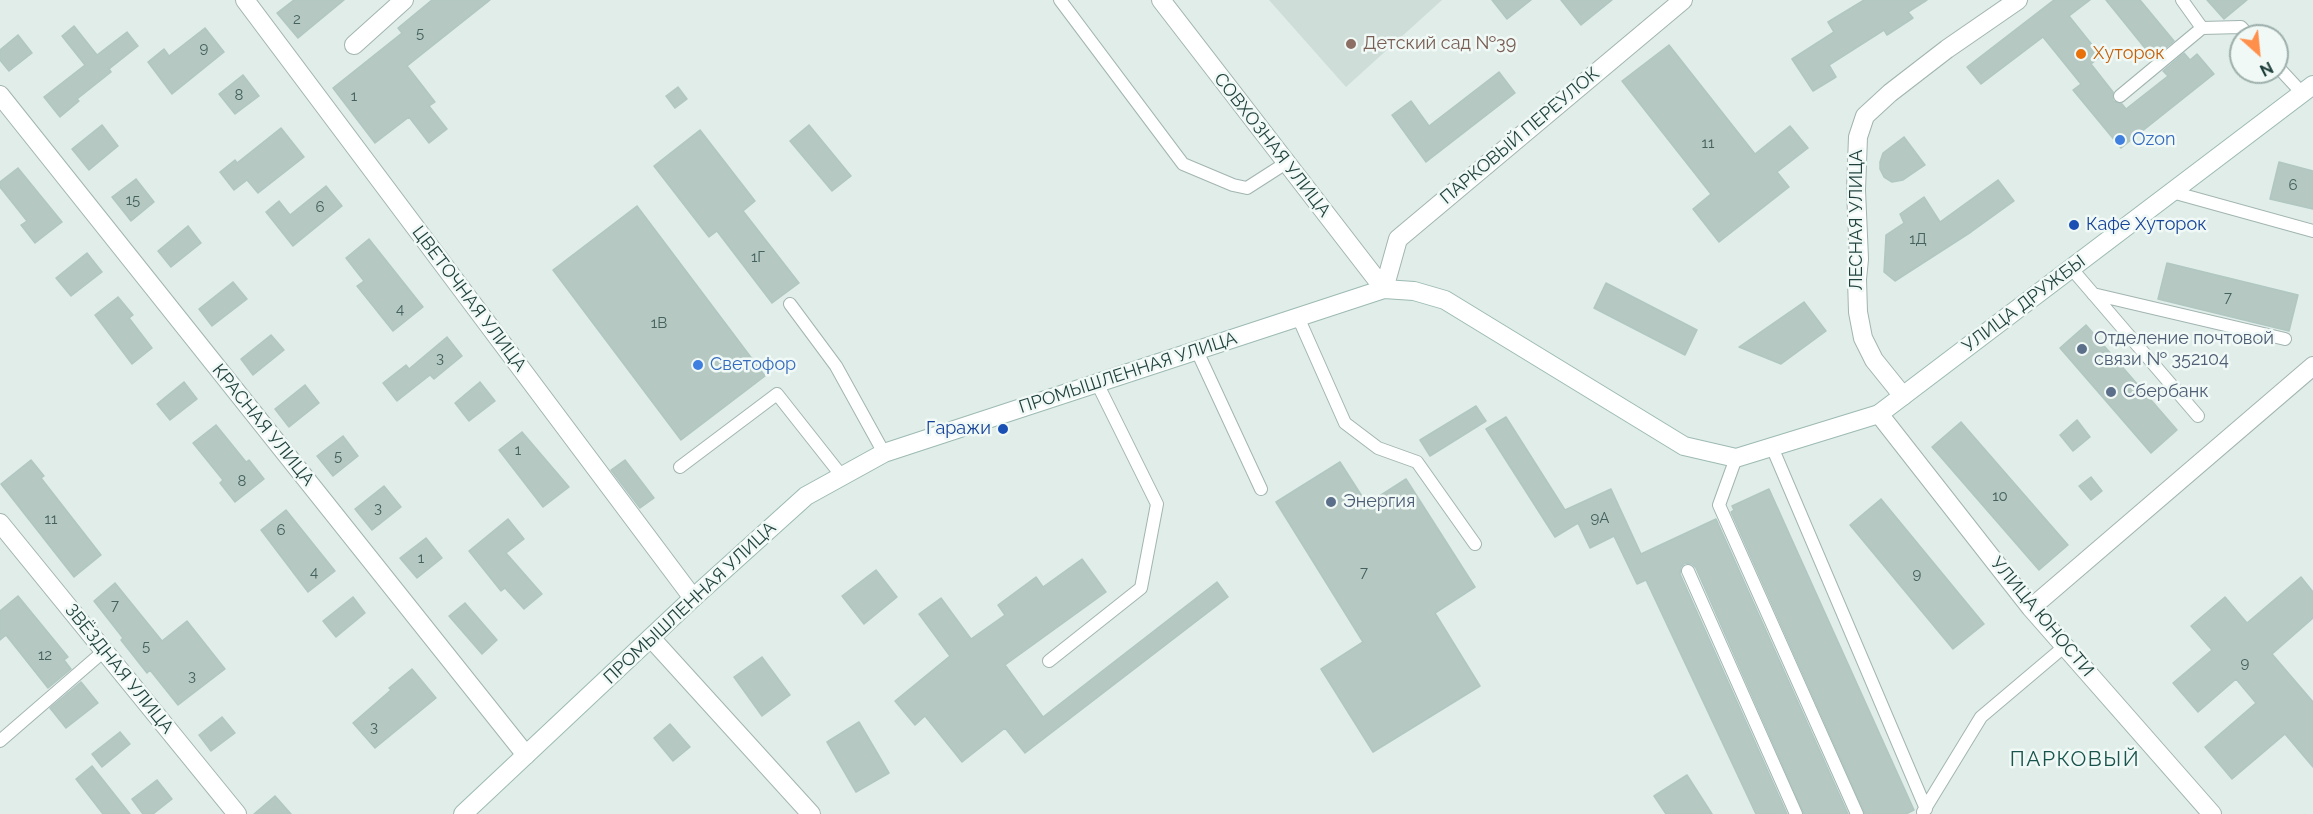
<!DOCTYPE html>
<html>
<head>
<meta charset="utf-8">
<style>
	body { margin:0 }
	#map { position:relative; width:2313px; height:814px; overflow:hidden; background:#e0ede9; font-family:Raleway,sans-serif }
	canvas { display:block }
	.north { position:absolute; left:2229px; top:24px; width:60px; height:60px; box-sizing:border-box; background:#f1f9f6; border:2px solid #9dafab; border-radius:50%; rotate:153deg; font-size:16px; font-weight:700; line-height:24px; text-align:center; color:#1e3f3b }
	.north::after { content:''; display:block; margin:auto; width:21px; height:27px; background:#ff904b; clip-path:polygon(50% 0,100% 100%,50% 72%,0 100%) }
</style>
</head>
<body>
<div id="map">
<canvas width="2313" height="814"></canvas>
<div class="north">N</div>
</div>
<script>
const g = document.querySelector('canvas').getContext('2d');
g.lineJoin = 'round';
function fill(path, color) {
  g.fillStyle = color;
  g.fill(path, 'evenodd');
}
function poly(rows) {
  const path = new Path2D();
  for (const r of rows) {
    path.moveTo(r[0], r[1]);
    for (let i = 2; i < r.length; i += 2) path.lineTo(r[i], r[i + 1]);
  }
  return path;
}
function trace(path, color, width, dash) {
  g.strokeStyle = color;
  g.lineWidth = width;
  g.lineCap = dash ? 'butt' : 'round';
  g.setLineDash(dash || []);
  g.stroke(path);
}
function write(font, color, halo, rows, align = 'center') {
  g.font = font + ' Raleway,sans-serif';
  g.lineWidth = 5;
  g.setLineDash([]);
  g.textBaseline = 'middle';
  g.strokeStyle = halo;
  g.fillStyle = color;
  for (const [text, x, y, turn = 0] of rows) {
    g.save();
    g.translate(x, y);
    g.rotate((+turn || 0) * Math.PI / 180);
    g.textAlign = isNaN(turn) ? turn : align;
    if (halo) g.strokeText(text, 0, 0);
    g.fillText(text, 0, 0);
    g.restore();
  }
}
const built = poly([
	[1269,0,1442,0,1346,87]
]);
const building = poly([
	[294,0,344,0,298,38,277,13,294,0],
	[432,0,490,0,407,66,435,102,429,106,447,129,429,143,409,117,375,143,333,88,402,33,398,28,432,0],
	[1492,0,1531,0,1507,19,1492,0],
	[1561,0,1612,0,1581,25,1561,0],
	[1864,0,1927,0,1908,12,1913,18,1887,35,1884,30,1829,65,1836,77,1813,91,1792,59,1834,32,1828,22,1864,0],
	[2054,0,2090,0,2069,16,2101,56,2091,64,2113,92,2113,101,2122,104,2126,109,2168,76,2163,71,2184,53,2190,60,2197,54,2214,74,2121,148,2073,90,2081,84,2043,37,1981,84,1967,67,2054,0],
	[2106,0,2140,0,2174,41,2153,58,2106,0],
	[2207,0,2247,0,2224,19,2207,0],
	[74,26,97,55,127,32,138,46,109,69,111,72,77,99,79,101,60,117,44,97,85,65,62,36,74,26],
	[205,28,224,52,172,94,148,62,164,49,169,56,205,28],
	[18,35,32,53,9,71,0,60,0,50,18,35],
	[1669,45,1755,154,1790,126,1808,148,1777,172,1789,187,1719,242,1693,209,1711,194,1622,81,1669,45],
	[1499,72,1515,93,1426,162,1392,115,1411,101,1429,126,1499,72],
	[243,75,259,96,235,114,219,94,243,75],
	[678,87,687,99,675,108,666,96,678,87],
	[102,125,118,146,89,170,72,149,102,125],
	[809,125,851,176,832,191,790,141,809,125],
	[281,128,304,157,258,193,247,180,234,190,220,172,235,160,237,163,281,128],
	[700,130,755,201,743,211,799,283,772,303,717,231,709,237,654,166,700,130],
	[1904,137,1925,165,1903,180,1892,182,1884,177,1880,169,1880,162,1883,153,1904,137],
	[2279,162,2313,171,2313,209,2270,199,2279,162],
	[18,168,62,222,35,243,21,225,27,221,0,187,0,182,18,168],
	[136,179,154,202,131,221,112,197,136,179],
	[1998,180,2014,201,1971,232,1895,281,1884,272,1886,235,1904,223,1900,214,1924,197,1940,222,1998,180],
	[326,186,342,206,293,246,266,212,279,201,290,215,326,186],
	[637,206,765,376,681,440,553,270,637,206],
	[188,226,201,243,171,267,158,251,188,226],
	[369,239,423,307,393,331,357,286,364,281,346,258,369,239],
	[87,253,102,272,71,296,56,278,87,253],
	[2167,263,2298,295,2289,331,2158,299,2167,263],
	[233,282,247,299,212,326,199,309,233,282],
	[1606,283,1697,330,1685,355,1594,308,1606,283],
	[118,297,133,315,129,318,152,348,132,364,95,315,118,297],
	[1804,302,1826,331,1781,364,1739,347,1804,302],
	[2086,325,2177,430,2151,453,2060,348,2086,325],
	[271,335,284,350,253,375,241,359,271,335],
	[447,337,462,356,434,379,430,375,397,401,383,383,406,365,409,369,447,337],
	[184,382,197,399,170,420,157,404,184,382],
	[480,382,495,401,469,421,455,403,480,382],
	[305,385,319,403,289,427,275,409,305,385],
	[1476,406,1486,421,1430,456,1420,440,1476,406],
	[1506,417,1565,510,1611,489,1641,554,1716,519,1848,814,1804,814,1696,568,1692,564,1685,563,1681,567,1680,574,1787,814,1756,814,1646,580,1637,584,1614,536,1590,548,1578,523,1555,537,1486,429,1506,417],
	[2077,420,2090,437,2073,451,2060,435,2077,420],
	[1961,422,2068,545,2039,570,1932,447,1961,422],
	[216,425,246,462,249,460,264,479,235,502,220,483,223,480,193,443,216,425],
	[522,432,569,487,543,507,499,450,522,432],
	[343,436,358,456,333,476,317,456,343,436],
	[31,460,44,476,41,478,101,555,74,577,1,484,31,460],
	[625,460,654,498,640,508,611,470,625,460],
	[1340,462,1367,504,1406,479,1475,587,1435,613,1480,686,1373,752,1321,669,1363,642,1276,502,1340,462],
	[2091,477,2102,491,2091,500,2079,486,2091,477],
	[384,486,401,507,372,530,355,509,384,486],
	[1769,489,1914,810,1906,814,1865,814,1731,512,1734,510,1732,506,1769,489],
	[1881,499,1984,624,1953,649,1850,525,1881,499],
	[286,510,335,571,308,592,261,530,286,510],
	[508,519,524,539,506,553,542,594,524,609,505,588,501,591,469,551,508,519],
	[426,538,442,558,417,578,400,558,426,538],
	[1082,559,1106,592,1005,665,1043,717,1217,582,1228,597,1025,753,1005,728,962,762,925,716,915,725,895,701,950,656,919,614,941,598,971,639,1005,615,998,605,1036,577,1043,587,1082,559],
	[876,570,897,597,864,624,842,596,876,570],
	[2301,577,2313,592,2313,618,2272,654,2313,702,2313,767,2285,734,2232,779,2205,747,2256,703,2236,679,2198,712,2173,683,2212,650,2191,626,2225,597,2247,623,2301,577],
	[115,583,162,641,187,621,225,669,178,705,150,670,147,673,121,640,123,638,94,601,115,583],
	[18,596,68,657,64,660,71,669,48,688,6,635,0,640,0,611,18,596],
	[353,597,365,613,336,637,323,621,353,597],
	[465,603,497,640,482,654,449,616,465,603],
	[762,657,790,695,762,716,734,677,762,657],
	[412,669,436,698,375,748,353,723,391,690,389,688,412,669],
	[81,682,98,703,66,728,50,708,81,682],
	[222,717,235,733,211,751,199,735,222,717],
	[859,722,889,773,856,792,827,742,859,722],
	[670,724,690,747,673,761,654,738,670,724],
	[120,732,130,744,102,767,92,754,120,732],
	[92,766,130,814,103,814,76,779,92,766],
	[1687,775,1712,814,1666,814,1654,796,1687,775],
	[157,780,172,799,153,814,143,814,132,799,157,780],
	[275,796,291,814,254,814,275,796]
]);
const lane = poly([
	[1060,0,1183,164,1233,185,1247,188,1286,163],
	[2182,0,2202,28],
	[2277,66,2302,93],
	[2120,96,2202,28,2241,27,2249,36],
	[2172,192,2313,231],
	[2071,268,2198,416],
	[2093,294,2285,339],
	[790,304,836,366,884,453],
	[1298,317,1345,423,1378,448,1417,462,1475,544],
	[1197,351,1261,489],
	[1772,447,1926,809],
	[1736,458,1719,505,1857,814],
	[680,467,777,394,841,475],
	[1688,571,1796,814],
	[1049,661,1141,588,1157,504,1097,383],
	[0,741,104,651],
	[1923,812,1981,717,2065,646]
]);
const street = poly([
	[245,0,693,598],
	[1161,0,1384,289],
	[354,45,404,0],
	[0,95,526,755],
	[1384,289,1398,239,1683,0],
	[1903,396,1874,360,1863,338,1858,312,1857,279,1859,259,1856,190,1858,137,1865,116,1890,93,1947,49,2018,0],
	[1879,414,2031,608,2212,814],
	[0,523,237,814],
	[2031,608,2313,366],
	[651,638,811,814]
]);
const secondary = poly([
	[463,814,693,598,806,496,884,453,1384,289,1414,291,1445,300,1684,446,1736,458,1879,414,2313,85]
]);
const markers = [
	[1351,44,6,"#8d6e63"],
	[2081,54,6,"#e8710a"],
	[2120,140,6,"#3f7fe0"],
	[2074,225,6,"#1a4fb4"],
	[2082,349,6,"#5c6f8a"],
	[698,365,6,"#3f7fe0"],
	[2111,392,6,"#5c6f8a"],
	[1003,429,6,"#1a4fb4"],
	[1331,502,6,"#5c6f8a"]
];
const numberNames = [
	["2",297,19],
	["5",420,33],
	["9",204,48],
	["8",239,95],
	["1",354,96],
	["11",1708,143],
	["6",2293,185],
	["15",133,200],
	["6",320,207],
	["1Д",1918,239],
	["1Г",758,257],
	["7",2228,297],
	["4",400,309],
	["1В",659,323],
	["3",440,358],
	["1",518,450],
	["5",338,456],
	["8",242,481],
	["10",2000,496],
	["3",378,508],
	["9А",1600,518],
	["11",51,519],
	["6",281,530],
	["1",421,558],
	["4",314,572],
	["7",1364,572],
	["9",1917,574],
	["7",115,605],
	["5",146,646],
	["12",45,655],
	["9",2245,663],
	["3",192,676],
	["3",374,727]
];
const educationNames = [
	["Детский сад №39",1363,44]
];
const foodNames = [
	["Хуторок",2093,54]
];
const streetNames = [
	["ПАРКОВЫЙ ПЕРЕУЛОК",1520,136,-40],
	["СОВХОЗНАЯ УЛИЦА",1272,145,52],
	["ЛЕСНАЯ УЛИЦА",1857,220,-90],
	["ЦВЕТОЧНАЯ УЛИЦА",469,299,53],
	["УЛИЦА ДРУЖБЫ",2024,304,-37],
	["ПРОМЫШЛЕННАЯ УЛИЦА",1128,373,-18],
	["КРАСНАЯ УЛИЦА",263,425,51],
	["ПРОМЫШЛЕННАЯ УЛИЦА",690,603,-43],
	["УЛИЦА ЮНОСТИ",2042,617,50],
	["ЗВЁЗДНАЯ УЛИЦА",119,669,51]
];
const shopNames = [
	["Ozon",2132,140],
	["Светофор",710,365]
];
const transitNames = [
	["Кафе Хуторок",2086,225],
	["Гаражи",991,429,"right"]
];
const serviceNames = [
	["Отделение почтовой",2094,339],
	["связи № 352104",2094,360],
	["Сбербанк",2123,392],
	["Энергия",1343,502]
];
const quarterNames = [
	["ПАРКОВЫЙ",2075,760]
];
fill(built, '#ceddd8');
fill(building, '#b5c8c2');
trace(building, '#b1c7c1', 1.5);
trace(lane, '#a2b5b1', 14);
trace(street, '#a2b5b1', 20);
trace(secondary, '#9dbab3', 20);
trace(lane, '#fff', 12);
trace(street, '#fff', 18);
trace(secondary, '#fff', 18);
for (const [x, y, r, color] of markers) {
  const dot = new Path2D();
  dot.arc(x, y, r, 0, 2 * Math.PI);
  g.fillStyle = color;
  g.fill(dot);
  trace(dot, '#f1f9f6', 2);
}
write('15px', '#44615d', null, numberNames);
write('18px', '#785e54', '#f1f9f6', educationNames, 'left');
write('18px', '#c56008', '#f1f9f6', foodNames, 'left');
write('18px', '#1e3f3b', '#f1f9f6', streetNames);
write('18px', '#366cbe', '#f1f9f6', shopNames, 'left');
write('18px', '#164399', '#f1f9f6', transitNames, 'left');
write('18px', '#4e5e75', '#f1f9f6', serviceNames, 'left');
g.letterSpacing = '1.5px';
write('21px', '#18534d', '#f1f9f6', quarterNames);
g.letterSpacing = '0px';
</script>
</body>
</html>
